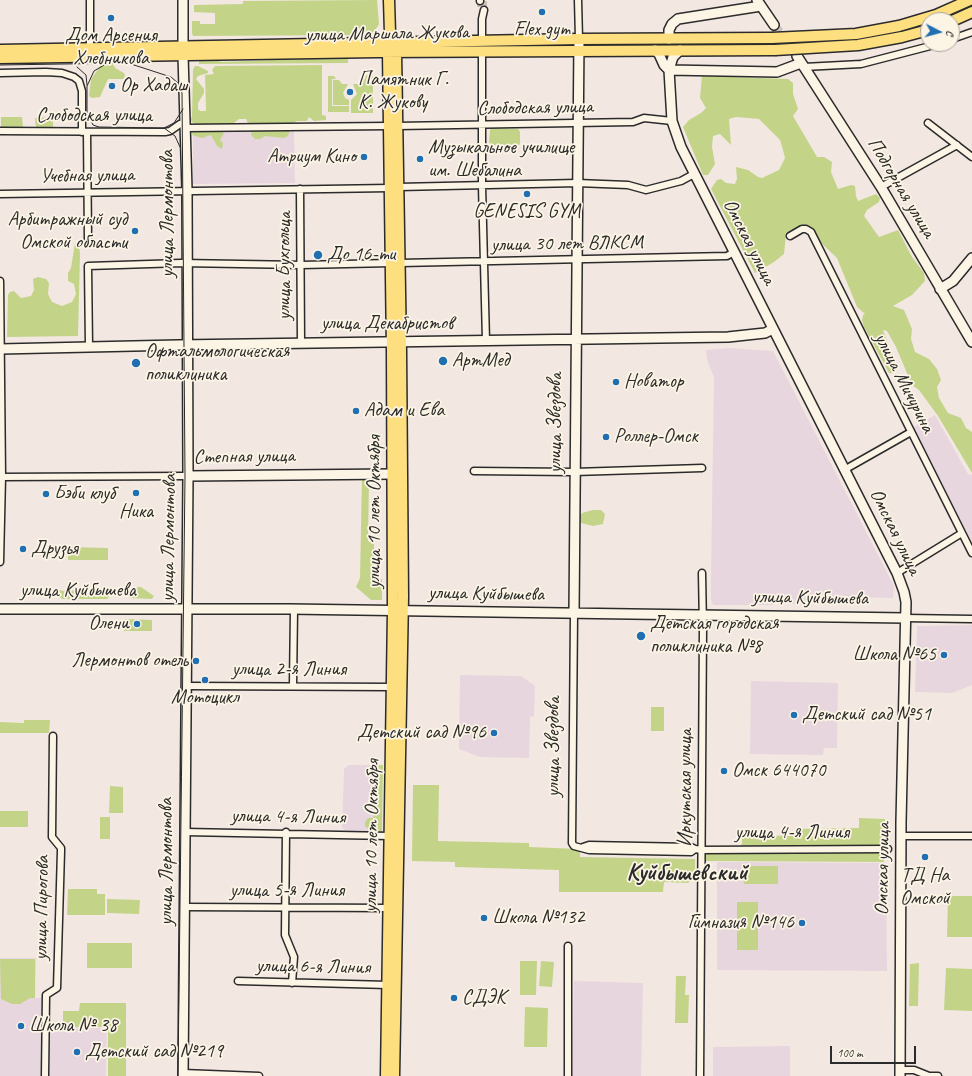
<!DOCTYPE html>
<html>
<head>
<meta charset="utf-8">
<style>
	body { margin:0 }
	#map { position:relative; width:972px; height:1076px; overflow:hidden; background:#f3e7e2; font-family:Caveat,sans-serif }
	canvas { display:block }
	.north { position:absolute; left:920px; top:12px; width:40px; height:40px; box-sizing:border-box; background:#fcf5e5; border:1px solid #a8a49b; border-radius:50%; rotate:96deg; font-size:11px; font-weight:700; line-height:16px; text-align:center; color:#2b2b2b }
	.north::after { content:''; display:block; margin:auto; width:14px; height:18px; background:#1f6fb2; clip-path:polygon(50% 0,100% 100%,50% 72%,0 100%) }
	.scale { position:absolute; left:830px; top:1046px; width:86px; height:18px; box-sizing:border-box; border:2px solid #2b2b2b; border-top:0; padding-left:5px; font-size:12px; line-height:14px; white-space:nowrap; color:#2b2b2b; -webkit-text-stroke:3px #fcf5e5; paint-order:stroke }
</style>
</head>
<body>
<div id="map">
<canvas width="972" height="1076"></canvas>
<div class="north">С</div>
<div class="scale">100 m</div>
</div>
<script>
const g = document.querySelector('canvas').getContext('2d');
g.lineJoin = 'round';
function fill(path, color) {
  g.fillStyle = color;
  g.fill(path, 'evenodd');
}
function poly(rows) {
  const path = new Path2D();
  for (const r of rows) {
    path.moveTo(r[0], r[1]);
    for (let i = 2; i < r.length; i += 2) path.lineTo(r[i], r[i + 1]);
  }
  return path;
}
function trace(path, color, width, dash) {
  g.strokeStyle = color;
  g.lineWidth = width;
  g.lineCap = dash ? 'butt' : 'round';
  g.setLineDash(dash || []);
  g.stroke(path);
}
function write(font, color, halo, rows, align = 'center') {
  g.font = font + ' Caveat,sans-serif';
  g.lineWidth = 3.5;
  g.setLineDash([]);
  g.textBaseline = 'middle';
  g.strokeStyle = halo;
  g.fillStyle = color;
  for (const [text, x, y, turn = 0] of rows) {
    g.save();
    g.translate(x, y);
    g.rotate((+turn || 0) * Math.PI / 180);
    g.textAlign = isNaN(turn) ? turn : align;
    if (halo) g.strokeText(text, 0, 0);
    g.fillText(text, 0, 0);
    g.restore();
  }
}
const built = poly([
	[193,131,294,131,295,183,193,184],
	[730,348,773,351,894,586,893,598,850,597,849,605,792,604,792,599,773,599,773,605,713,605,711,600,711,573,714,377,707,360,706,350],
	[935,415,968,474,972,475,972,543,912,428],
	[972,625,972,685,952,693,915,692,917,626],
	[460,675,521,676,535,686,534,716,530,717,529,758,480,757,459,749],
	[751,681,838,683,837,748,824,748,823,755,750,754],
	[349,765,374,765,375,812,372,832,345,831,342,827,344,769],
	[717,862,886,863,887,971,717,970],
	[0,958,36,958,35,998,42,998,41,1076,0,1076],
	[574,981,643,983,641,1076,572,1076],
	[48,1027,107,1028,106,1076,48,1076],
	[790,1046,790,1076,713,1076,713,1047]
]);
const green = poly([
	[377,0,379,24,372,35,193,36,192,33,192,21,200,21,200,24,215,24,215,13,194,12,194,5,243,4,243,1],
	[348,57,348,63,199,64,199,60,213,59,222,62],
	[111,60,115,68,124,73,125,76,123,79,108,79,100,97,92,98,89,96,91,79,104,61],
	[322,65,322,115,326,116,326,120,314,121,309,117,307,121,297,121,292,124,288,136,284,138,265,136,260,139,255,139,251,135,252,130,274,126,273,124,249,125,246,119,239,119,230,126,211,126,224,133,220,140,223,143,222,149,217,146,211,135,202,138,192,135,193,130,200,125,193,123,190,119,192,117,193,69,195,66,198,66,208,71,208,73,198,76,196,79,204,89,204,93,198,103,198,109,200,111,206,111,205,75,214,74,212,70,215,66],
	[366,75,373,76,373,113,351,113,351,100,357,94,353,84,358,84,361,79,365,79],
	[328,76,334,76,336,79,332,79,332,106,349,106,349,112,328,112],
	[702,76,788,79,793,83,793,94,798,109,793,116,817,157,824,157,832,162,831,172,838,189,851,185,855,186,856,196,858,201,876,194,880,198,879,202,867,210,864,216,879,237,898,230,912,257,924,273,925,281,912,295,893,306,904,310,912,329,911,339,915,352,929,359,937,369,941,380,937,387,939,398,948,413,961,418,966,428,972,432,972,473,938,416,919,390,912,385,896,347,887,331,883,330,897,369,894,373,889,373,864,327,862,320,863,315,865,314,857,307,837,258,817,239,810,227,803,227,789,231,786,235,784,254,774,262,755,273,711,189,717,180,721,179,726,183,735,184,737,179,736,167,748,170,758,177,762,178,779,170,785,158,783,150,780,140,759,119,736,117,729,119,731,145,720,134,713,136,712,147,715,164,708,175,703,175,683,127,689,120,701,113,706,108,700,98],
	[333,80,339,80,342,84,348,84,343,93,345,98,349,100,349,105,333,105],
	[1,117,22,117,23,128,1,129],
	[53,117,53,127,36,128,35,118],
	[492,128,518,129,520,132,520,144,517,146,492,145,489,142,490,130],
	[75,243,79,246,80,254,78,336,7,337,8,295,10,292,14,291,21,298,31,296,34,290,33,279,38,277,46,279,49,283,48,294,52,302,62,306,72,302,76,294,74,284,68,281,68,273,71,268],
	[362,476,366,476,369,480,368,541,374,544,374,579,382,579,382,600,371,600,356,587,360,578],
	[593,510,601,510,605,514,603,524,593,526,581,523,579,518,582,513],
	[68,547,108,548,108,560,68,560],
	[138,587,141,587,154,596,152,599,130,598,128,596,127,594],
	[80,588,93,593,105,590,109,593,109,597,107,599,63,599,56,596,57,592,59,590,68,592],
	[124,619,152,620,152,631,124,631],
	[651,707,664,707,664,731,651,731],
	[24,720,50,720,49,733,0,733,0,722,24,723],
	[374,765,383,765,382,832,372,832,365,826,365,822,368,818,373,818,375,812,375,777,367,775,367,772,369,766],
	[413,785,439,785,438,841,529,843,529,847,580,849,580,857,695,859,695,877,688,883,664,882,663,892,559,892,559,870,455,867,455,862,412,861],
	[110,786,123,787,123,813,109,813],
	[0,811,28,811,28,827,0,827],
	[100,817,110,817,110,839,100,839],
	[859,818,885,819,884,862,704,861,704,848,739,847,742,844,742,835,795,836,795,829,859,828],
	[744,866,778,866,778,884,744,884],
	[68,889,97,889,97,894,105,894,105,915,67,915],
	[948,896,972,896,972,937,947,937],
	[107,899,140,900,139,914,107,913],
	[737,902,758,902,758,950,737,950],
	[87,943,132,943,132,968,87,968],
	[0,959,35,959,35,998,30,998,20,1004,12,1004,1,999],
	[520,961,537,961,536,995,520,995],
	[541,961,554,962,552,987,539,986],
	[919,963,918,1006,909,1006,910,964],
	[946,968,972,969,972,1011,944,1010],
	[676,976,686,976,685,995,689,995,688,1023,675,1023],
	[80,1003,126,1003,126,1076,108,1076,108,1027,63,1027,63,1011,79,1011],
	[525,1007,548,1008,547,1047,524,1047]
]);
const streetTunnel = poly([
	[480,1,480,10],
	[484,1,484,10]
]);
const secondaryTunnel = poly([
	[774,25,795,53]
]);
const street = poly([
	[578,0,579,39],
	[480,1,480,0],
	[952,39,972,32],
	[482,41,482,19,484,10],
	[90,50,90,0],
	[482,51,482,186,486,341],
	[804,67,861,64,938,44],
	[0,73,46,72,62,73,74,77,79,81,82,91,82,132],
	[928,123,972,157],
	[397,126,633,122,644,118,672,121],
	[185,128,389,126],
	[0,131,165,132,170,131,180,124,185,123],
	[87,132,88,240],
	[399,187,577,183,628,185,646,190,681,181,694,174],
	[881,187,957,145],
	[300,189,301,343],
	[0,194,390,188],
	[790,236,802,229,806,229,811,232,972,553],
	[400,263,727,256,734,252],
	[0,281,2,477,0,562],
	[89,347,88,266,181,263,301,265,391,263],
	[844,470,911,432],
	[474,471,574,472,702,468],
	[0,477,188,476],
	[897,573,962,533],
	[574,613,572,843,574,846,589,850,691,852,695,849],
	[905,618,972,619],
	[293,685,294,609],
	[186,686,393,687],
	[185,832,390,836],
	[286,832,285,935,294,957,292,983],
	[901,836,972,836],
	[583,847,589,845,691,847,695,849,701,850,888,849],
	[185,907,389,908],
	[568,946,568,1076],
	[238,981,388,985],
	[900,1070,914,1070,929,1076,938,1076],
	[183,1073,259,1076],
	[45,1076,46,995,57,988,61,851,61,848,52,837,53,736],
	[700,1076,703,627,702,573]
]);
const secondary = poly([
	[183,0,183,47],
	[757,0,774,25],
	[669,39,669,30,672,24,678,19,761,6],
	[655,50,659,54,664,65,669,70,777,72,801,63],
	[680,50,673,57,669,70,672,121,681,147,897,573,904,592,906,602,901,822,900,1076],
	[797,56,881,187,972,342],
	[940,289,953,281,972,258],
	[0,349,178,345,728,337,765,333,773,329],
	[188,476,393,474],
	[0,609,289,609,905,618],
	[574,613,579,39],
	[183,1076,188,476,187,190,183,55]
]);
const primary = poly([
	[952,21,972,12],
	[391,35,396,52,401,351,403,597,394,1076],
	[0,50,579,39,772,38],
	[0,58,377,52,775,50],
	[386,1076,393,610,392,351,388,52,390,33,389,0]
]);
const tram = poly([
	[106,64,94,71,87,86,87,112,93,125,99,127,164,128,174,123,183,109],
	[0,65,128,63,171,77,178,83,182,93,185,476,178,1076],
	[77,67,86,75,87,85],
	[164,128,175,136,180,147]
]);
const primaryBridge = poly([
	[772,38,856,34,899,26,936,15,970,0],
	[775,50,858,45,902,37,928,30]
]);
const markers = [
	[542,12,4,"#1f6fb2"],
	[111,18,4,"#1f6fb2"],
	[112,86,4,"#1f6fb2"],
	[350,92,4,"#1f6fb2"],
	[364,157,4,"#1f6fb2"],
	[420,159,4,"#1f6fb2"],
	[527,194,4,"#1f6fb2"],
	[135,231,4,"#1f6fb2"],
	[318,255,5,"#1f6fb2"],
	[443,361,5,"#1f6fb2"],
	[136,363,5,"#1f6fb2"],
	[616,382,4,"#1f6fb2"],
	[356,411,4,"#1f6fb2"],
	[606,437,4,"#1f6fb2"],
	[136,493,4,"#1f6fb2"],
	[46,494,4,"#1f6fb2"],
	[23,549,4,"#1f6fb2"],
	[137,624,4,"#1f6fb2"],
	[641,636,5,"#1f6fb2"],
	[944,655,4,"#1f6fb2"],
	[196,661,4,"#1f6fb2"],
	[205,680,4,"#1f6fb2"],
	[794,715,4,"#1f6fb2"],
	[494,733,4,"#1f6fb2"],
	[724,771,4,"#1f6fb2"],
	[925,857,4,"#1f6fb2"],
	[484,918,4,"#1f6fb2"],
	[802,923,4,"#1f6fb2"],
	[454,998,4,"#1f6fb2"],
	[21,1026,4,"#1f6fb2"],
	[77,1052,4,"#1f6fb2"]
];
const poiNames = [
	["Flex gym",542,30,"center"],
	["Дом Арсения",111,36,"center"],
	["Хлебникова",111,59,"center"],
	["Памятник Г.",358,80],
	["К. Жукову",358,103],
	["Ор Хадаш",120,86],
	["Музыкальное училище",428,148],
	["им. Шебалина",428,171],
	["Атриум Кино",356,157,"right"],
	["GENESIS GYM",527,212,"center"],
	["Арбитражный суд",127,220,"right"],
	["Омской области",127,243,"right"],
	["До 16-ти",327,255],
	["Офтальмологическая",145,352],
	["поликлиника",145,375],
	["АртМед",452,361],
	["Новатор",624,382],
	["Адам и Ева",364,411],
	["Роллер-Омск",614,437],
	["Бэби клуб",54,494],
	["Ника",136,512,"center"],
	["Друзья",31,549],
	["Олени",129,624,"right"],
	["Детская городская",650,624],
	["поликлиника №8",650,647],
	["Школа №65",936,655,"right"],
	["Лермонтов отель",188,661,"right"],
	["Мотоцикл",205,698,"center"],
	["Детский сад №51",802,715],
	["Детский сад №96",486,733,"right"],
	["Омск 644070",732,771],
	["ТД На",925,876,"center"],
	["Омской",925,899,"center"],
	["Школа №132",492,918],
	["Гимназия №146",794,923,"right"],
	["СДЭК",462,998],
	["Школа № 38",29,1026],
	["Детский сад №219",85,1052]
];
const streetNames = [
	["улица Маршала Жукова",387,34,-1],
	["Слободская улица",535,108,-1],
	["Слободская улица",94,116],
	["Учебная улица",87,176,-1],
	["Подгорная улица",901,188,59],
	["улица Лермонтова",168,214,-90],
	["Омская улица",749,242,63],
	["улица 30 лет ВЛКСМ",567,244,-1],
	["улица Бухгольца",285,266,-90],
	["улица Декабристов",387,324],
	["улица Мичурина",904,383,63],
	["улица Звездова",556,423,-90],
	["Степная улица",244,457,-1],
	["улица 10 лет Октября",375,512,-90],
	["Омская улица",895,532,64],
	["улица Лермонтова",169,538,-89],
	["улица Куйбышева",78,591],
	["улица Куйбышева",486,594,1],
	["улица Куйбышева",810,598,1],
	["улица 2-я Линия",289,670],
	["улица Звездова",554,747,-90],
	["Иркутская улица",686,788,-90],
	["улица 4-я Линия",288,817,1],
	["улица 4-я Линия",792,833],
	["улица 10 лет Октября",372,836,-89],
	["улица Лермонтова",167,862,-90],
	["Омская улица",883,869,-89],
	["улица 5-я Линия",287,891],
	["улица Пирогова",42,908,-89],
	["улица 6-я Линия",313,967,1]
];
const districtNames = [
	["Куйбышевский",687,874]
];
fill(built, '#e8d6df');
fill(green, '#c3d489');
trace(streetTunnel, '#cbc1bd', 6, [6, 3]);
trace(secondaryTunnel, '#cbc1bd', 9, [9, 4.5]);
trace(street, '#2b2b2b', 9);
trace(secondary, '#2b2b2b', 12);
trace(primary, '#2b2b2b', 13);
trace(street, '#fcf5e5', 6);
trace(secondary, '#fcf5e5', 9);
trace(primary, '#fddf80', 10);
trace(tram, '#2b2b2b', 1);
trace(primaryBridge, '#2b2b2b', 13, []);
trace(primaryBridge, '#fddf80', 10);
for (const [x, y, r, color] of markers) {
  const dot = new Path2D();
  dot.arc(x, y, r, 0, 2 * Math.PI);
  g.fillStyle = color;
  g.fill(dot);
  trace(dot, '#fcf5e5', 1.5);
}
write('20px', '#2b2b2b', '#fcf5e5', poiNames, 'left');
write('20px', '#2b2b2b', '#fcf5e5', streetNames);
write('bold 24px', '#2b2b2b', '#fcf5e5', districtNames);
</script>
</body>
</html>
